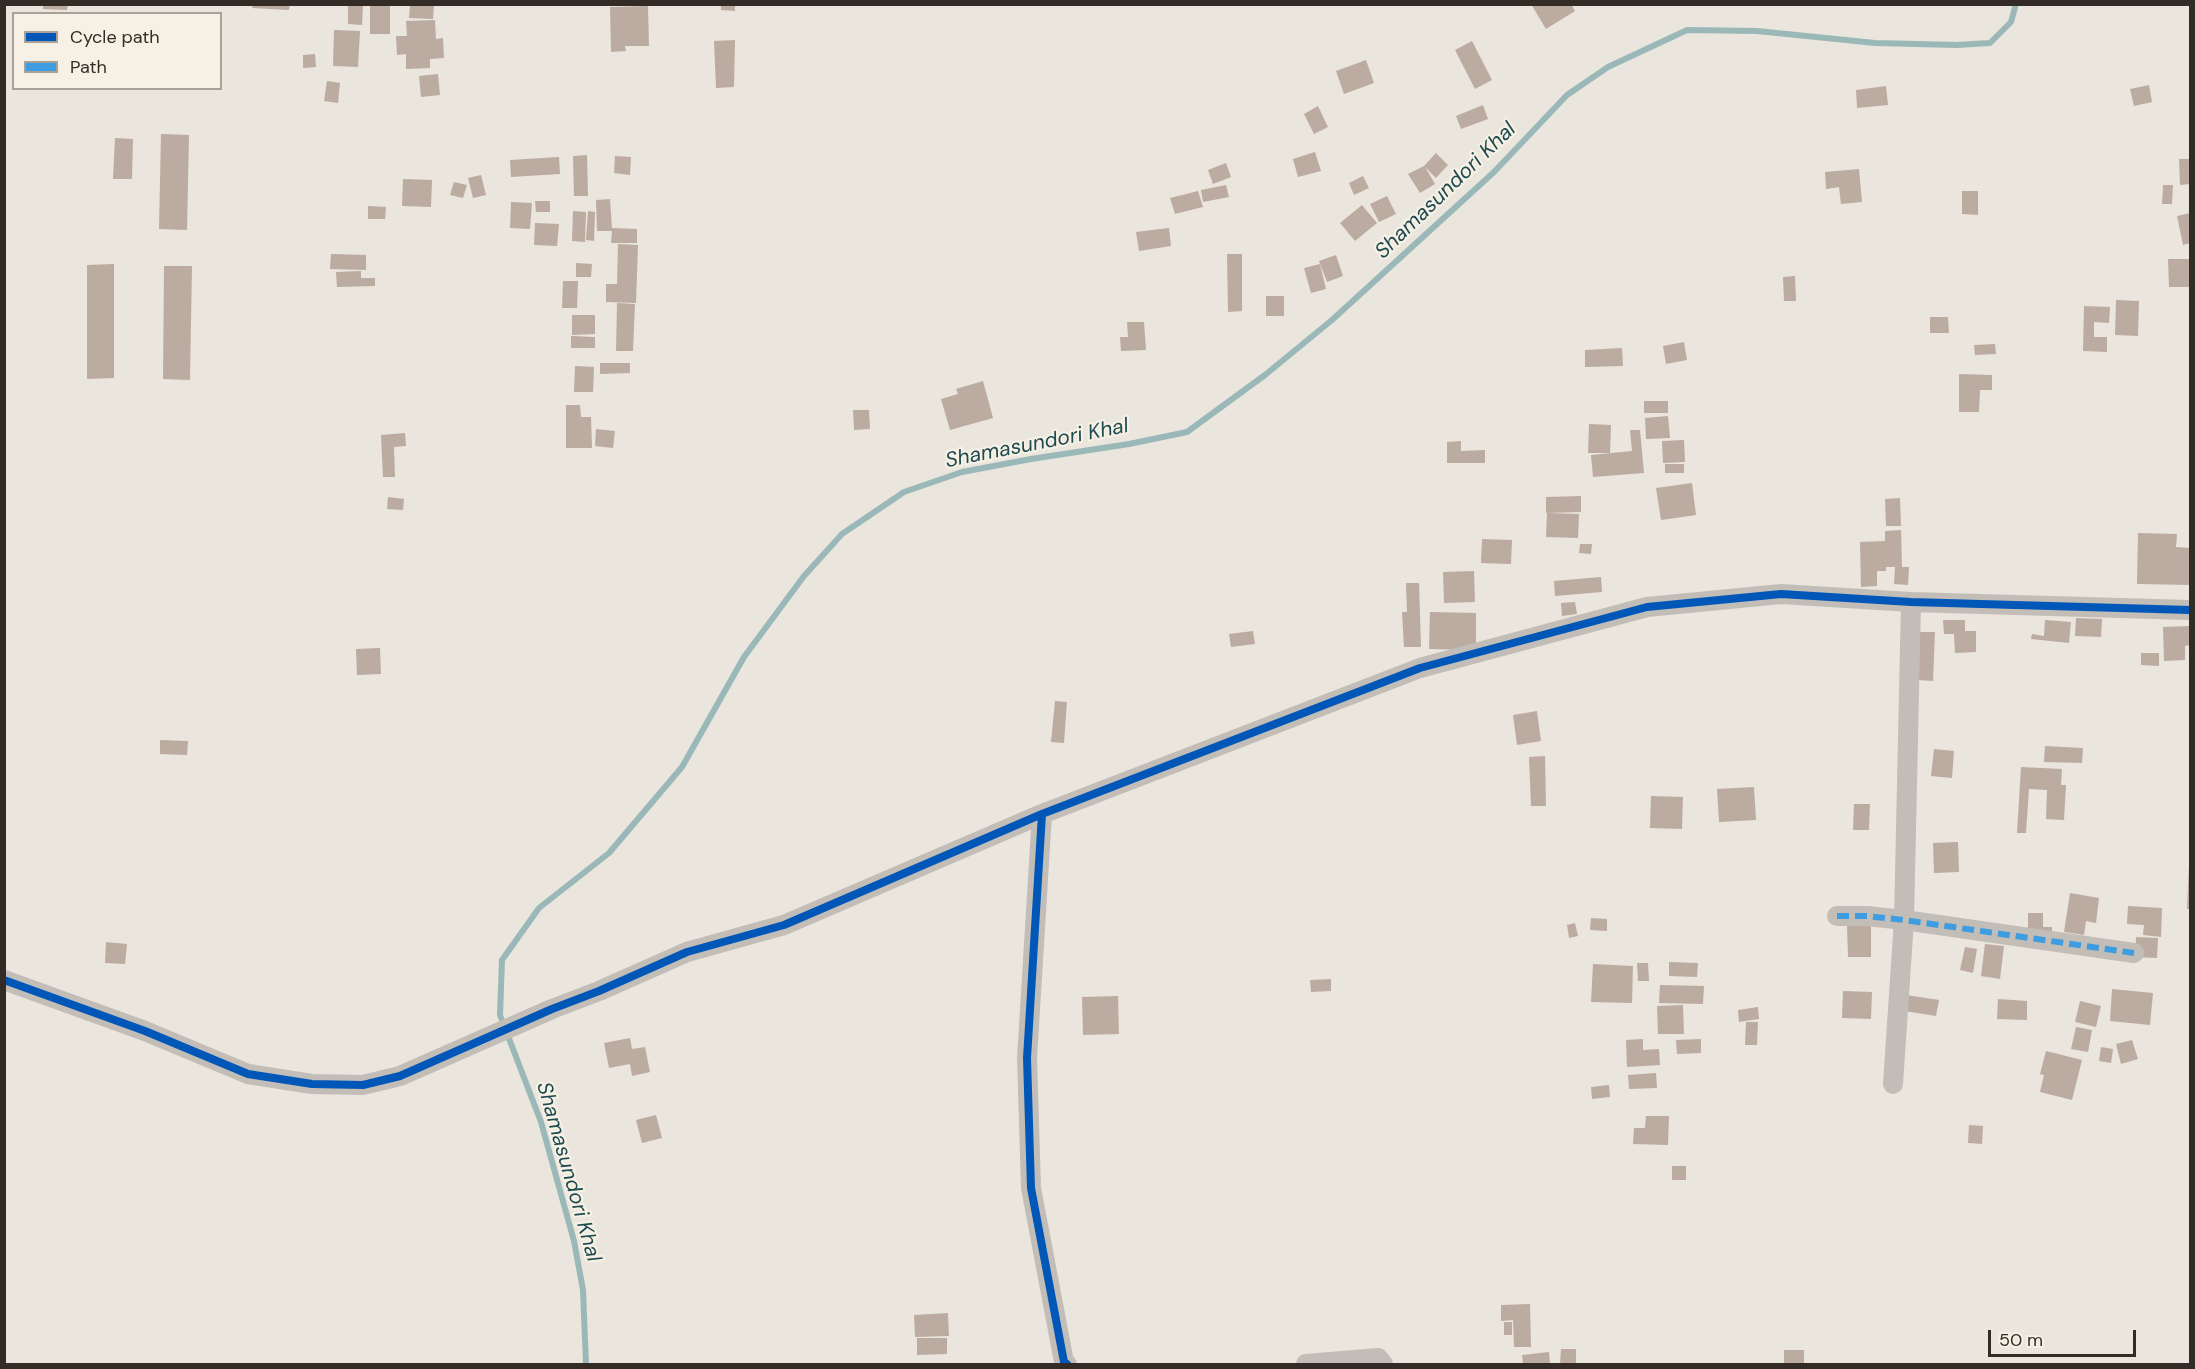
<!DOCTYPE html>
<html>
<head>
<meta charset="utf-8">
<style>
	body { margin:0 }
	#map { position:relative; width:2195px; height:1369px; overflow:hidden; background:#eae5dd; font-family:"DM Sans",sans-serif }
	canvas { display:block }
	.frame { position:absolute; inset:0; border:6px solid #322b26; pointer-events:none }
	.legend { position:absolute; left:12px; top:12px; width:210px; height:78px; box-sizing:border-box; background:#f7f0e4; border:2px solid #a8a198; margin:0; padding:8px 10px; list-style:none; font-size:18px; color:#322b26 }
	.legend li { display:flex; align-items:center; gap:12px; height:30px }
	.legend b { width:30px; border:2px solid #a8a198 }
	.scale { position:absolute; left:1988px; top:1330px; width:148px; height:27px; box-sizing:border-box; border:3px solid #322b26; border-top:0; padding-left:8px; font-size:18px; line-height:21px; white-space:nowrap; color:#322b26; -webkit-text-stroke:4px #f7f0e4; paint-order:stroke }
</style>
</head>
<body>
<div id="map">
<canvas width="2195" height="1369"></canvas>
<div class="frame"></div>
<ul class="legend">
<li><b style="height:8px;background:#0057b8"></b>Cycle path</li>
<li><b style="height:8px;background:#3e9ce0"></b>Path</li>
</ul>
<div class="scale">50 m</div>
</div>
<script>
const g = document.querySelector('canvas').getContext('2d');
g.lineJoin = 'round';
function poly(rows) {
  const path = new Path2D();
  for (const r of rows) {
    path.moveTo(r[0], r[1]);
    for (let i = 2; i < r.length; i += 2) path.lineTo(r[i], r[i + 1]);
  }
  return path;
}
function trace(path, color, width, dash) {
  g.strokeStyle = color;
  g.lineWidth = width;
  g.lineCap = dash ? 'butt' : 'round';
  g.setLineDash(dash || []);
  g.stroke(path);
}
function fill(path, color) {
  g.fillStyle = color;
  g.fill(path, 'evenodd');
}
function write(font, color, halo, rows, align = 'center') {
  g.font = font + ' "DM Sans",sans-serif';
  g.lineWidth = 4.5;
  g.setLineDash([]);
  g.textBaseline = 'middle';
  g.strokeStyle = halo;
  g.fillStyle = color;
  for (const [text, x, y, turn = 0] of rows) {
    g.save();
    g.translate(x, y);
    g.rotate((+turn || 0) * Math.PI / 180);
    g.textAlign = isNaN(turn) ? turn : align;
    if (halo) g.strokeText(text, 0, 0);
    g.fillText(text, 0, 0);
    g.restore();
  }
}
const stream = poly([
	[586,1364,583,1290,574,1241,541,1122,500,1015,502,960,539,908,609,853,682,767,744,657,804,576,842,534,904,492,962,472,1031,459,1129,444,1187,432,1265,375,1332,320,1494,172,1567,95,1608,67,1687,30,1757,31,1875,43,1957,45,1990,43,2011,22,2016,4]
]);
const building = poly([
	[43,4,68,4,67,10,43,9],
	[253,4,290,4,289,10,252,8],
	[348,4,363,4,362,25,348,24],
	[370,4,390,4,390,34,370,34],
	[410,4,434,4,433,19,409,18],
	[721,4,735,4,735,11,721,10],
	[1531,4,1571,4,1575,11,1546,29],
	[648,6,649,46,625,46,626,51,611,52,610,7],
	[435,20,436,39,443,38,444,58,430,59,430,68,406,69,406,54,397,55,396,36,407,36,406,21],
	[334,30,360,31,358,67,333,66],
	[735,40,734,87,716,88,714,41],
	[1472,41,1492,80,1475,89,1455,50],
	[315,54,316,67,303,68,303,55],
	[1366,60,1374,83,1344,94,1336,71],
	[438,74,440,95,421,97,419,76],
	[327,81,340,83,338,103,324,101],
	[2149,85,2152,102,2134,106,2130,89],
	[1886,86,1888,105,1857,108,1856,90],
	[1483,105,1488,119,1461,129,1456,116],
	[1318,106,1328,127,1314,134,1304,114],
	[161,134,189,135,187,230,159,229],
	[115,138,133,139,132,179,113,179],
	[1315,152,1321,171,1298,177,1293,159],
	[1436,153,1448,165,1436,178,1425,167,1435,184,1420,193,1408,174,1424,166],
	[587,155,588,196,574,196,573,156],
	[615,156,631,157,630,175,614,173],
	[559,157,560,174,511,177,510,160],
	[2179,159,2190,159,2190,184,2180,185],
	[1226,163,1231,177,1213,184,1208,170],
	[1859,169,1862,202,1841,204,1839,187,1826,189,1825,172],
	[481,175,486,195,473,198,468,178],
	[1363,176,1369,188,1354,195,1349,183],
	[403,179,432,180,431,207,402,206],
	[454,182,467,185,463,198,450,195],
	[1226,185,1229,197,1203,202,1201,190],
	[2163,185,2173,185,2172,204,2162,204],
	[1198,191,1203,207,1175,214,1170,198],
	[1962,191,1978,191,1978,215,1962,214],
	[1387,196,1396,214,1379,222,1370,204],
	[610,199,612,228,637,229,637,243,611,243,612,231,597,231,596,200],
	[535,201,550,201,550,212,536,212],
	[511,202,532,203,530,229,510,228],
	[1362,205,1377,223,1355,241,1340,223],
	[368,206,386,207,385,219,368,219],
	[573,211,586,212,585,242,572,241],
	[588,211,595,212,594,241,586,240],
	[2190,213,2190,243,2183,245,2177,216],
	[535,223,559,224,557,246,534,245],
	[1169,228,1171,246,1139,251,1136,232],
	[618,244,638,245,636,303,606,302,606,284,617,284],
	[331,254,366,255,366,270,330,269],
	[1227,254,1242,254,1242,311,1228,312],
	[1336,255,1343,276,1327,282,1319,261],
	[2168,259,2190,259,2190,287,2169,287],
	[576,263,592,264,591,277,576,277],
	[114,264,114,378,87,379,87,265],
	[1320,264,1326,289,1311,293,1304,268],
	[164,266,192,266,190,380,163,379],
	[361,271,361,278,375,278,375,286,337,287,336,272],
	[1795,276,1796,301,1784,301,1783,277],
	[563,281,578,281,577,308,562,308],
	[1266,296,1284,296,1284,316,1266,316],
	[2116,300,2139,301,2138,336,2115,335],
	[617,303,635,304,633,351,616,351],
	[2084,306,2110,307,2109,323,2094,322,2094,337,2107,337,2107,352,2083,351],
	[572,315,595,315,595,334,572,335],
	[1930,317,1948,317,1949,333,1930,333],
	[1127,322,1144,322,1146,350,1121,351,1120,337,1128,337],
	[571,336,595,337,595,348,571,348],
	[1684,342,1687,360,1666,364,1663,346],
	[1995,344,1996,354,1975,355,1974,345],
	[1622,348,1623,366,1585,367,1585,350],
	[600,363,630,363,630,373,600,374],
	[575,366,594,367,593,392,574,392],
	[1959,374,1992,375,1992,390,1980,390,1979,412,1959,412],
	[983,381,993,418,950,430,941,399,958,394,956,389],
	[1644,401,1668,401,1668,413,1644,413],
	[566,405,580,405,581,417,591,417,592,448,566,448],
	[853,410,869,410,870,429,854,430],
	[1668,416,1670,438,1646,439,1645,418],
	[1589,424,1611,425,1610,453,1588,453],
	[596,429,615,431,613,448,595,446],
	[1630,430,1640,430,1644,473,1593,477,1591,455,1632,451],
	[405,433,406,446,394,447,395,477,383,477,381,435],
	[1684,440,1685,462,1663,463,1662,441],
	[1461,441,1461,451,1485,450,1485,463,1447,463,1447,442],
	[1665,464,1684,464,1684,473,1665,473],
	[1692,483,1696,515,1661,520,1656,488],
	[1581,496,1581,512,1546,513,1546,497],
	[388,497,404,499,403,510,387,509],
	[1900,498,1901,526,1886,526,1885,499],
	[1547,513,1579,514,1578,538,1546,537],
	[1901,530,1902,567,1909,567,1908,585,1894,584,1895,567,1886,567,1886,571,1877,571,1877,586,1861,587,1860,542,1885,541,1885,531],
	[2138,533,2177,534,2176,547,2190,548,2190,585,2137,584],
	[1482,539,1512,540,1511,564,1481,563],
	[1580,544,1592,544,1591,554,1579,553],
	[1474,571,1475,602,1444,603,1443,572],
	[1601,577,1602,592,1555,596,1554,581],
	[1406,583,1419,583,1421,647,1404,647,1402,612,1407,612],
	[1575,602,1577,614,1562,616,1561,603],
	[1430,612,1476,613,1476,650,1429,649],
	[2076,618,2102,619,2101,637,2075,636],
	[1943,620,1965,620,1965,631,1976,631,1976,652,1955,653,1954,634,1944,634],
	[2045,620,2071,622,2069,643,2031,639,2032,634,2044,636],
	[2190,626,2190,645,2185,646,2185,660,2164,661,2163,627],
	[1253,631,1255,644,1231,647,1229,634],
	[1918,632,1935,632,1933,681,1917,680],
	[380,648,381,674,357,675,356,649],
	[2141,653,2159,653,2159,666,2141,665],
	[1055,701,1067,702,1064,743,1051,742],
	[1537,711,1541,741,1517,745,1513,715],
	[160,740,188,741,187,755,160,754],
	[2045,746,2083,748,2082,763,2044,762],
	[1934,749,1954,751,1952,778,1931,776],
	[1545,756,1546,806,1531,806,1529,757],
	[2021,767,2062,769,2061,785,2066,785,2064,820,2046,819,2047,790,2029,789,2026,833,2017,833],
	[1754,787,1756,820,1719,822,1717,789],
	[1651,796,1683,797,1682,829,1650,828],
	[1854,804,1870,804,1869,830,1853,830],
	[1958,842,1959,872,1934,873,1933,843],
	[2189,864,2190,864,2190,909,2187,909],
	[2070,893,2099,898,2096,923,2086,921,2084,935,2064,932],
	[2128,906,2162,908,2161,937,2143,935,2144,925,2127,924],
	[2028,913,2043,913,2043,927,2052,927,2052,936,2028,936],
	[1591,918,1607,919,1607,931,1590,930],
	[1575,923,1578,936,1569,938,1567,925],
	[1847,925,1871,925,1871,957,1848,957],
	[2136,937,2158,938,2157,958,2135,957],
	[106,942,127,944,125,964,105,963],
	[1985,944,2004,946,2000,979,1981,976],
	[1965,947,1977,949,1973,973,1960,970],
	[1669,962,1698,963,1697,977,1669,976],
	[1637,963,1648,963,1649,981,1638,981],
	[1593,964,1633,966,1632,1003,1591,1002],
	[1331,979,1331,991,1311,992,1310,980],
	[1660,985,1704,986,1703,1004,1659,1003],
	[2112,989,2153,993,2150,1025,2110,1021],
	[1843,991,1872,992,1871,1019,1842,1018],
	[1906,995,1939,1000,1936,1016,1904,1011],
	[1118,996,1119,1034,1083,1035,1082,997],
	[1998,999,2027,1001,2027,1020,1997,1019],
	[2080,1001,2101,1006,2096,1027,2075,1022],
	[1683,1005,1684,1034,1658,1034,1657,1006],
	[1758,1007,1759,1019,1739,1022,1738,1010],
	[1746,1022,1758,1022,1757,1045,1745,1045],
	[2076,1027,2092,1030,2088,1052,2071,1049],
	[630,1038,632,1049,645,1047,650,1072,632,1076,630,1064,609,1068,604,1043],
	[1643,1039,1643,1050,1659,1049,1660,1065,1627,1067,1626,1040],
	[1701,1039,1701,1053,1677,1054,1676,1040],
	[2132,1040,2138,1059,2121,1064,2116,1044],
	[2101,1047,2113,1049,2111,1063,2099,1061],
	[2046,1051,2082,1060,2072,1100,2040,1092,2044,1075,2040,1074],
	[1656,1073,1657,1088,1629,1089,1628,1075],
	[1609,1085,1610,1097,1592,1099,1591,1087],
	[656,1115,662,1138,642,1143,636,1120],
	[1646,1116,1669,1116,1668,1145,1633,1144,1634,1128,1645,1128],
	[1969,1125,1983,1126,1982,1144,1968,1143],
	[1672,1166,1686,1166,1686,1180,1672,1180],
	[1530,1304,1531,1347,1514,1347,1513,1320,1501,1321,1501,1305],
	[948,1313,949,1336,915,1337,914,1315],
	[1504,1322,1512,1322,1512,1335,1504,1335],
	[917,1338,947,1338,947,1354,917,1355],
	[1561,1349,1576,1349,1576,1364,1560,1364],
	[1784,1350,1804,1350,1804,1364,1784,1364],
	[1549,1352,1550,1364,1523,1364,1522,1355]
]);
const street = poly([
	[1042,814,1027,1058,1031,1188,1064,1362,1067,1364],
	[1837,916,1867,916,1904,920,2134,953],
	[4,980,145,1031,248,1074,312,1084,363,1085,400,1076,552,1009,599,991,687,952,784,925,1042,814,1420,668,1647,607,1781,594,1911,602,2190,610],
	[1893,1084,1904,920,1911,602],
	[1306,1364,1378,1358,1383,1364]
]);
const quiet = poly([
	[1837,916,1867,916,1904,920,2134,953]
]);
const cycleway = poly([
	[1042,814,1027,1058,1031,1188,1064,1362,1067,1364],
	[4,980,145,1031,248,1074,312,1084,363,1085,400,1076,552,1009,599,991,687,952,784,925,1042,814,1420,668,1647,607,1781,594,1911,602,2190,610]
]);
const waterNames = [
	["Shamasundori Khal",1446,191,-44],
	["Shamasundori Khal",1037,444,-11],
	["Shamasundori Khal",568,1172,74]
];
trace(stream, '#9bb8b9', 6);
fill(building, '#bcaba0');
trace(street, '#c2bdb7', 20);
trace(quiet, '#3e9ce0', 6, [12, 6]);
trace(cycleway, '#0057b8', 8);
write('italic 21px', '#1e4a51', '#f7f0e4', waterNames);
</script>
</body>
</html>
